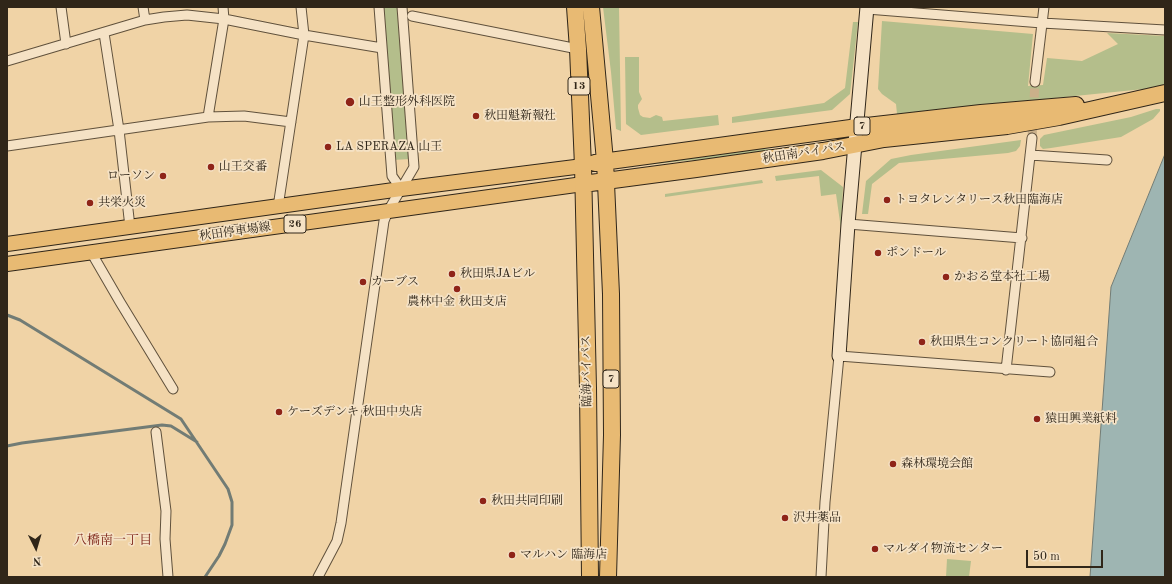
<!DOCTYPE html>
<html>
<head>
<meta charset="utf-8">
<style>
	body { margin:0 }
	#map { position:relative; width:1172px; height:584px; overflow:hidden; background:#f0d3a6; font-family:"Old Standard TT",serif }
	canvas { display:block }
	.frame { position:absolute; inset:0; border:8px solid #302619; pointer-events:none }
	.north { position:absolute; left:16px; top:528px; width:40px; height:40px; -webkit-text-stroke:3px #f5e2c5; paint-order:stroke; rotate:175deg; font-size:11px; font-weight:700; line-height:16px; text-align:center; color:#302619 }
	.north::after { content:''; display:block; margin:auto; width:14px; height:18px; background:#302619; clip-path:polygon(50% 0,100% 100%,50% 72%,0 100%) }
	.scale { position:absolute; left:1026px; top:550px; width:77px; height:18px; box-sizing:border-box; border:2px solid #302619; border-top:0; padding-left:5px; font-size:12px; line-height:14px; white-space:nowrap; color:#302619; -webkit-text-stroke:3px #f5e2c5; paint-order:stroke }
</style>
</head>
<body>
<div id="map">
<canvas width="1172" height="584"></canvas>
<div class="frame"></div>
<div class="north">N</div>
<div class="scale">50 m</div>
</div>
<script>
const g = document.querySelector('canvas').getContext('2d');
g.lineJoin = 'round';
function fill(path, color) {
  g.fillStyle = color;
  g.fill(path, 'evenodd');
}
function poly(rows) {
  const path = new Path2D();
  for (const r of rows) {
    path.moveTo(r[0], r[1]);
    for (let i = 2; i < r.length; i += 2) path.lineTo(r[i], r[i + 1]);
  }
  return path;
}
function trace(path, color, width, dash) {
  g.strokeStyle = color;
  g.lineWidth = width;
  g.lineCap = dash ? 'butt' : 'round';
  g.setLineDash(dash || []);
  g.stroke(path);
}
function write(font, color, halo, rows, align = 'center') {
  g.font = font + ' "Old Standard TT","Noto Serif JP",serif';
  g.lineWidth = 3.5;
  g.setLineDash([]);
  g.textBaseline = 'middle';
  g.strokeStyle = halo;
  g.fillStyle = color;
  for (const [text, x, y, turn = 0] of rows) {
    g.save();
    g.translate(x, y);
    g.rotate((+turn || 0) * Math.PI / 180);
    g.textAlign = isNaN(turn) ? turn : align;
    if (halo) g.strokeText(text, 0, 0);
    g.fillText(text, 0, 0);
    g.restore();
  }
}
const green = poly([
	[382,7,399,7,410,159,393,160],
	[603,7,619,7,621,131,616,129,611,72],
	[882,21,1033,34,1028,86,1043,85,1047,58,1082,61,1118,44,1107,33,1165,36,1165,84,1154,88,897,114,896,104,882,94,878,89],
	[853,22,858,22,850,94,832,110,732,123,732,117,824,103,845,88],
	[625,57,639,57,639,92,642,99,638,105,638,108,640,115,643,117,650,118,656,115,662,117,663,121,718,115,719,125,641,135,626,124],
	[1156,109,1160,109,1160,111,1153,119,1121,137,1051,148,1043,149,1040,146,1040,139,1044,135,1131,117],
	[1021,140,1020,146,1016,151,1008,153,899,163,872,184,868,214,862,214,866,181,891,159,911,155],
	[735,149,770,149,772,151,732,157,683,161,646,165,642,164],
	[821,170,843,187,841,229,836,194,821,196,819,176,776,181,775,176],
	[762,180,763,183,665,197,665,194],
	[947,559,971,561,969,577,946,577]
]);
const water = poly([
	[1165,154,1165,577,1090,577,1111,287,1165,154]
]);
const stream = poly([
	[7,315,20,320,181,419,228,489,232,502,232,525,225,544,219,556,205,577],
	[7,446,22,443,162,425,171,426,197,442]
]);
const streetTunnel = poly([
	[1032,138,1035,82]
]);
const street = poly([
	[61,7,66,44],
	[143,7,145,20],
	[379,7,392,176,401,189],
	[867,9,1042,23,1165,30],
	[412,16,578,49],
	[104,33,119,130,130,227],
	[7,61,145,20,164,17,187,15,224,19,304,35,382,48],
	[1035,82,1044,7],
	[208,117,224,19,223,7],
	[7,146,208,117,244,116,291,122],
	[1030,155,1107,160],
	[278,207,304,35,301,7],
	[848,224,1022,238],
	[91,252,120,302,173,389],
	[1006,370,1032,138],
	[156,432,166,511,165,539,168,577],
	[318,577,337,541,341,523,384,221,388,211,414,167,402,7],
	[821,577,825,502,839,356,1050,372]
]);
const secondary = poly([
	[839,356,848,224,867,7]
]);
const primary = poly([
	[7,244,401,189,583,166],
	[7,264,583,184]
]);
const highway = poly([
	[575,7,578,49,583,166,588,388,590,577],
	[591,7,605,161,611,294,612,435,608,577],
	[595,163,858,127,981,113,1076,105],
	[583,184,696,169,823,151,884,139,1007,126,1059,117,1165,93]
]);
const markers = [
	[350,102,5,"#8f2418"],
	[476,116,4,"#8f2418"],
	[328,147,4,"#8f2418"],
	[211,167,4,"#8f2418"],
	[163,176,4,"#8f2418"],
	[887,200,4,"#8f2418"],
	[90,203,4,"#8f2418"],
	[878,253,4,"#8f2418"],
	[452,274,4,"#8f2418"],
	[946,277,4,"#8f2418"],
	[363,282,4,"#8f2418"],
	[457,289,4,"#8f2418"],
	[922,342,4,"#8f2418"],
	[279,412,4,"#8f2418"],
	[1037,419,4,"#8f2418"],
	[893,464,4,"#8f2418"],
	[483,501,4,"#8f2418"],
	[785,518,4,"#8f2418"],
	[875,549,4,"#8f2418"],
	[512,555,4,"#8f2418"]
];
const shields = [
	[579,86,22],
	[862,126,16],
	[295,224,22],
	[611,379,16]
];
const shieldNames = [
	["13",579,86],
	["7",862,126],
	["26",295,224],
	["7",611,379]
];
const poiNames = [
	["山王整形外科医院",359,102],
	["秋田魁新報社",484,116],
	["LA SPERAZA 山王",336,147],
	["山王交番",219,167],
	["ローソン",155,176,"right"],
	["トヨタレンタリース秋田臨海店",895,200],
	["共栄火災",98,203],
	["ポンドール",886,253],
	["秋田県JAビル",460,274],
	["かおる堂本社工場",954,277],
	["カーブス",371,282],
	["農林中金 秋田支店",457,302,"center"],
	["秋田県生コンクリート協同組合",930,342],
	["ケーズデンキ 秋田中央店",287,412],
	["猿田興業紙料",1045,419],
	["森林環境会館",901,464],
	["秋田共同印刷",491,501],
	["沢井薬品",793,518],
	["マルダイ物流センター",883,549],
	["マルハン 臨海店",520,555]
];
const streetNames = [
	["秋田南バイパス",804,153,-9],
	["秋田停車場線",235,232,-8],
	["臨海バイパス",587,371,-91]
];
const neighbourhoodNames = [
	["八橋南一丁目",113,541]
];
fill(green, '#b4be8b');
fill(water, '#9eb5b2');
trace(water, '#727c75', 1);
trace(stream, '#727c75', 3);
trace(streetTunnel, '#cab08a', 9, [9, 4.5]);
trace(street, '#60513c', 11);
trace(secondary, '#302619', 15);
trace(primary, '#302619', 16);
trace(highway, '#302619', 18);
trace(street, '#f5e2c5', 9);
trace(secondary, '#f5e2c5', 13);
trace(primary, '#e8ba73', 14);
trace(highway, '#e8ba73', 16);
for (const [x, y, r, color] of markers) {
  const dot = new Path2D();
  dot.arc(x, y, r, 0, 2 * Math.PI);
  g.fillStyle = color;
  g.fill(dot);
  trace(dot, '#f5e2c5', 1.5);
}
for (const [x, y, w] of shields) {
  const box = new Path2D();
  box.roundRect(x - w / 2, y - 9, w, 18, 3);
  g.fillStyle = '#f5e2c5';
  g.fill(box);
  trace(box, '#302619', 1);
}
write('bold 11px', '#302619', null, shieldNames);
write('12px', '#302619', '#f5e2c5', poiNames, 'left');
write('12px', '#302619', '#f5e2c5', streetNames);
write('13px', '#7a1f14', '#f5e2c5', neighbourhoodNames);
</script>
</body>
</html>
